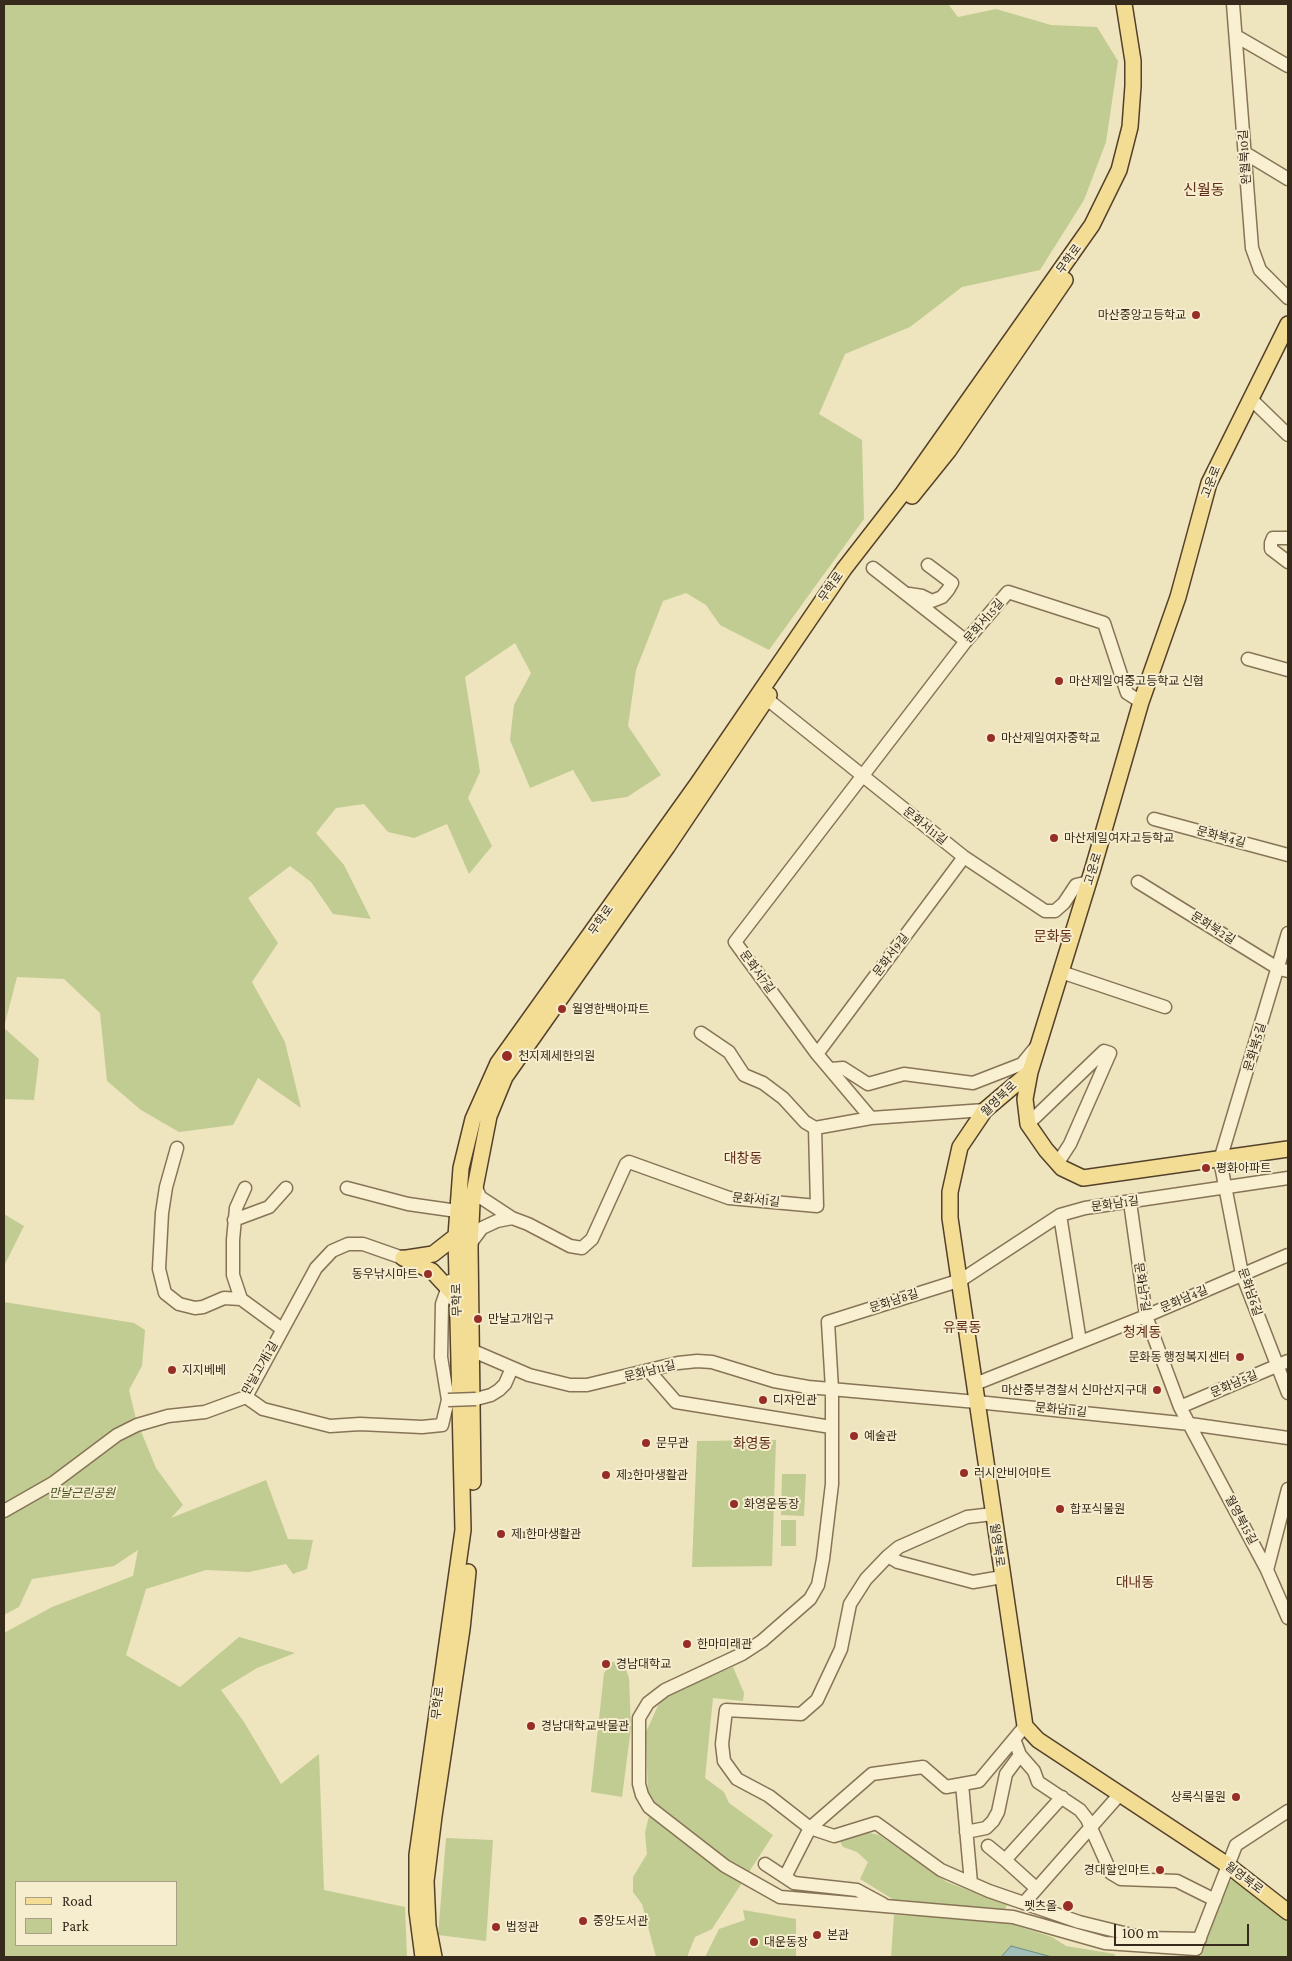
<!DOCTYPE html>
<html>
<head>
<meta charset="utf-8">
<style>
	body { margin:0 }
	#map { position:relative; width:1292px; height:1961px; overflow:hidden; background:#eee4be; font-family:"Crimson Pro",serif }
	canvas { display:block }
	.frame { position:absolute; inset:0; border:5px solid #362a1c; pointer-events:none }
	.legend { position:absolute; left:15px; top:1881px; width:162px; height:65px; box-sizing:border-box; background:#f6edce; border:1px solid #a99f87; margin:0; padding:6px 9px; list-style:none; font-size:15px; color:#362a1c }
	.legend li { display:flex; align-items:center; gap:10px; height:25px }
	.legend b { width:25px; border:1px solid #a99f87 }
	.scale { position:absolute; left:1114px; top:1924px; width:135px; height:22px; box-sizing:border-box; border:2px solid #362a1c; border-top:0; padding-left:6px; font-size:15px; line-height:18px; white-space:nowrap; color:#362a1c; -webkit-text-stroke:4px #f6edce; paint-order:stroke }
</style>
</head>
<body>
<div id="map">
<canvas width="1292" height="1961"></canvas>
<div class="frame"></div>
<ul class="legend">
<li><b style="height:6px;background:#f3dd94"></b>Road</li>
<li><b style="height:14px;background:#c1cc92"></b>Park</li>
</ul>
<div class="scale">100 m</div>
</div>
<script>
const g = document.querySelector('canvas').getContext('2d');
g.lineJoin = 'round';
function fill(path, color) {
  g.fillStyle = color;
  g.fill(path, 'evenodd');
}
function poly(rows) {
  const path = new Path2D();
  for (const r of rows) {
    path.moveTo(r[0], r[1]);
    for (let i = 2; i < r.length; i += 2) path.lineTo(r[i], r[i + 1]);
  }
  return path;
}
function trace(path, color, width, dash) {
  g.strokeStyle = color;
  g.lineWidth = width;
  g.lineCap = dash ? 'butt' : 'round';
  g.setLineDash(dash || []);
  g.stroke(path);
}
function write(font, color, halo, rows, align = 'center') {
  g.font = font + ' "Crimson Pro","Noto Sans KR",serif';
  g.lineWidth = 4;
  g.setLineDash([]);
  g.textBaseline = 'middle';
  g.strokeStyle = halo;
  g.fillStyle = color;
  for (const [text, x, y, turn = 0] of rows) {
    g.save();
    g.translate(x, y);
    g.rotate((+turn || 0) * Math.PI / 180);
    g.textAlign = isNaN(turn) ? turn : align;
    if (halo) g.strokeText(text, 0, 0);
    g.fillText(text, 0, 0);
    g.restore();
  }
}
const green = poly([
	[4,4,948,4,958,17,996,9,1051,25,1097,27,1118,61,1106,142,1084,200,1040,270,962,287,910,327,845,354,819,414,862,440,864,519,769,650,720,625,706,605,686,593,663,601,636,670,628,726,661,775,627,797,592,802,573,770,530,788,510,740,514,705,531,673,515,643,465,677,480,772,468,798,492,846,469,874,447,824,414,838,388,832,364,804,336,808,316,833,344,865,371,919,333,914,311,882,290,866,248,898,278,943,252,982,285,1042,301,1108,258,1078,233,1125,179,1132,141,1110,107,1081,100,1013,64,979,17,977,4,1027],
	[4,1028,39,1059,34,1100,4,1099],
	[4,1214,24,1226,4,1266],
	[4,1302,134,1323,145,1330,142,1366,129,1390,136,1419,156,1468,183,1505,171,1518,266,1480,288,1539,313,1540,307,1569,293,1574,286,1564,249,1572,206,1570,146,1589,126,1655,180,1687,239,1637,295,1653,257,1668,221,1690,244,1722,281,1784,319,1754,324,1890,405,1907,407,1957,4,1957,4,1633,52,1607,133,1576,138,1550,114,1566,32,1579,19,1607,4,1615],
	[16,1882,176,1882,176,1945,16,1945],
	[776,1440,772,1566,692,1567,697,1441],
	[782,1474,806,1474,804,1516,781,1515],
	[781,1520,796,1520,796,1546,781,1546],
	[612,1662,624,1664,629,1678,631,1728,622,1797,591,1792,604,1673],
	[733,1667,744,1693,743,1701,713,1698,705,1778,724,1792,729,1803,773,1835,712,1929,695,1937,687,1957,656,1957,642,1904,633,1892,633,1877,647,1854,645,1833,649,1816,656,1807,648,1797,646,1732,662,1697],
	[862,1831,879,1835,947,1882,1007,1905,1004,1911,894,1900,860,1879,868,1862,857,1852,843,1847,838,1838],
	[446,1838,493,1840,486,1941,438,1935],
	[1235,1877,1288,1917,1288,1957,1200,1957,1227,1884],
	[743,1910,796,1919,796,1957,705,1957,719,1929,745,1920],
	[894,1915,995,1919,1052,1937,1066,1946,1115,1954,1114,1957,891,1957]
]);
const water = poly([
	[1011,1946,1052,1957,1001,1957,1011,1946]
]);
const minor = poly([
	[1233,4,1252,248,1260,270,1288,298],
	[1236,36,1288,66],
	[1245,153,1288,179],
	[1250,398,1288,435],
	[1288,538,1273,538,1271,543,1271,549,1288,562],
	[873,568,966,641],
	[909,594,922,596,932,601,942,597,948,590,952,583,928,565],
	[1248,659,1288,670],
	[767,699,964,857,1045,911,1055,911,1064,903,1076,885,1089,882],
	[1154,819,1288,855],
	[1138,882,1279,969,1288,971],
	[1288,933,1220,1160,1242,1274,1288,1393],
	[1061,972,1165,1007],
	[701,1033,729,1052,744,1075,763,1083,783,1098,805,1122,815,1128],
	[817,1054,964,857],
	[831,1069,843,1068,868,1084,904,1074,973,1083,1022,1064,1036,1047],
	[871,1118,817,1054,735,942,966,641,1008,592,1104,623,1127,693,1141,702],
	[1028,1124,1104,1051,1110,1053,1070,1144,1057,1164],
	[815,1128,871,1118,985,1110],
	[177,1148,166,1187,162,1213,159,1269,165,1293,179,1304,195,1308,203,1307,224,1298,241,1299,282,1329],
	[475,1185,480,1197,512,1218,528,1224,570,1246,582,1248,592,1239,626,1164,629,1162,729,1198,817,1206,815,1128],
	[347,1188,408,1204,457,1211],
	[1130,1202,1146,1316,1180,1407,1267,1570,1288,1618],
	[1060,1215,1080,1342],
	[234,1220,269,1207,286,1188],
	[470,1244,482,1228,497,1221,512,1218],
	[241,1299,233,1275,233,1240,236,1208,245,1188],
	[471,1350,529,1375,570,1385,587,1385,678,1363,697,1361,712,1362,774,1381,808,1387,977,1402,1190,1424,1288,1438],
	[649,1371,676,1402,831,1427],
	[975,1384,1146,1316,1288,1255],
	[246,1397,263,1409,330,1426,360,1424,422,1427,442,1425,448,1400,441,1357,442,1304,450,1281],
	[476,1399,491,1395,499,1390,505,1384,512,1368],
	[1180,1407,1288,1361],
	[4,1511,53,1483,117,1435,137,1425,168,1416,205,1412,246,1397,316,1268,332,1251,348,1244,363,1244,403,1258],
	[993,1514,967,1517,899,1547,888,1556,866,1579,850,1604,841,1649,817,1700,801,1714,726,1710,722,1744,724,1761,737,1779,769,1796,810,1828,834,1836,876,1823,941,1870,989,1891,1079,1922,1144,1938,1200,1939],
	[888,1556,898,1562,973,1582,1002,1577],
	[1267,1570,1288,1489],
	[1014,1739,1020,1755,1034,1771,1038,1782,1080,1810,1087,1819,1111,1873,1121,1879,1177,1881,1215,1900],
	[962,1784,971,1883],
	[966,1832,986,1828,993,1821,998,1812,1006,1774,1020,1755],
	[988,1846,1005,1860],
	[765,1864,794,1883,857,1890,883,1904],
	[785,1877,810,1828,872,1774,923,1767,946,1787,979,1781,1025,1726],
	[1036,1888,1005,1860,1062,1797],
	[1024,1903,1120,1794],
	[1197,1945,1236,1845,1288,1811],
	[1196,1949,1105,1943,1013,1917,780,1897,725,1866,649,1807,642,1795,639,1784,639,1718,648,1703,665,1690,742,1654,762,1641,810,1599,818,1585,823,1559,832,1484,832,1389,828,1322,961,1280,1060,1215,1085,1208,1288,1178]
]);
const major = poly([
	[1288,324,1209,483,1178,597,1141,702,1093,868,1030,1072,1025,1099,1028,1124,1046,1150,1062,1168,1083,1178,1288,1149],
	[912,496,949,450,1065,280],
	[1030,1072,985,1110,960,1147,950,1192,950,1218,1025,1726,1038,1740,1229,1866,1288,1912],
	[403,1258,432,1271,457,1298],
	[407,1258,433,1254,456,1236],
	[473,1482,470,1247,472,1203,489,1116,505,1077,667,847,769,695],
	[423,1957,417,1911,417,1855,463,1530,456,1236,461,1168,473,1119,498,1063,698,783,844,569,903,493,1092,225,1119,170,1130,127,1133,86,1133,61,1124,4],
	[434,1957,428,1926,426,1881,434,1816,462,1629,468,1572]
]);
const minorBridge = poly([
	[448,1400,476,1399]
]);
const markers = [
	[1196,315,5,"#972e26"],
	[1059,681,5,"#972e26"],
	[991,738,5,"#972e26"],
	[1054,838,5,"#972e26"],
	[562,1009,5,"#972e26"],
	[507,1056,6,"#972e26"],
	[1206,1168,5,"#972e26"],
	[428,1274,5,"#972e26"],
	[478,1319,5,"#972e26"],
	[1240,1357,5,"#972e26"],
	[172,1370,5,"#972e26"],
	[1157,1390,5,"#972e26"],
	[763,1400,5,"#972e26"],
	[854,1436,5,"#972e26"],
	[646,1443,5,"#972e26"],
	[964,1473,5,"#972e26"],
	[606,1475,5,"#972e26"],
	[734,1504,5,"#972e26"],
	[1060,1509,5,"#972e26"],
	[501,1534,5,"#972e26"],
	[687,1644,5,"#972e26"],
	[606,1664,5,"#972e26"],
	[531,1726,5,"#972e26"],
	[1236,1797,5,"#972e26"],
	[1160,1870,5,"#972e26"],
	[1068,1906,6,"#972e26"],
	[583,1921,5,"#972e26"],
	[496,1927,5,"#972e26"],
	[817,1935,5,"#972e26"],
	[754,1942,5,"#972e26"]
];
const streetNames = [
	["완월북10길",1245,157,-94],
	["무학로",1069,259,-54],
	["고운로",1211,482,-69],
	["무학로",831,587,-55],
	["문화서15길",984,621,-49],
	["문화서11길",925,826,38],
	["문화북4길",1221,837,15],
	["고운로",1093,869,-73],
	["무학로",601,920,-55],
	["문화북2길",1213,928,32],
	["문화서9길",891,955,-53],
	["문화서7길",757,972,54],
	["문화북5길",1255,1047,-73],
	["월영북로",999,1099,-44],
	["문화서1길",756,1200,6],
	["문화남1길",1115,1204,-8],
	["문화남7길",1142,1287,81],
	["문화남6길",1250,1292,71],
	["문화남4길",1184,1299,-23],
	["무학로",457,1300,-92],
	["문화남8길",894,1301,-18],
	["만날고개1길",260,1368,-60],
	["문화남11길",650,1371,-14],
	["문화남5길",1234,1384,-23],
	["문화남11길",1061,1410,6],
	["월영북15길",1241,1520,62],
	["월영북로",997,1545,82],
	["무학로",438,1703,-83],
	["월영북로",1244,1878,37]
];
const poiNames = [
	["마산중앙고등학교",1186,315,"right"],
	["마산제일여중고등학교 신협",1069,681],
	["마산제일여자중학교",1001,738],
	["마산제일여자고등학교",1064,838],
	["월영한백아파트",572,1009],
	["천지제세한의원",518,1056],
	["평화아파트",1216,1168],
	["동우낚시마트",418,1274,"right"],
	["만날고개입구",488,1319],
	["문화동 행정복지센터",1230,1357,"right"],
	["지지베베",182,1370],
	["마산중부경찰서 신마산지구대",1147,1390,"right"],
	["디자인관",773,1400],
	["예술관",864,1436],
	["문무관",656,1443],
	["러시안비어마트",974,1473],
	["제2한마생활관",616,1475],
	["화영운동장",744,1504],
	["합포식물원",1070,1509],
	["제1한마생활관",511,1534],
	["한마미래관",697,1644],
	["경남대학교",616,1664],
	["경남대학교박물관",541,1726],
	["상록식물원",1226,1797,"right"],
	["경대할인마트",1150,1870,"right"],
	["펫츠올",1057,1906,"right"],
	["중앙도서관",593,1921],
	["법정관",506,1927],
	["본관",827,1935],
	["대운동장",764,1942]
];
const parkNames = [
	["만날근린공원",82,1493]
];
const neighbourhoodNames = [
	["문화동",1053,937],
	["대창동",743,1159],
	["유록동",962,1328],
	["청계동",1142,1333],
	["화영동",752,1444],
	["대내동",1135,1583]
];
const quarterNames = [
	["신월동",1204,190]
];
fill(green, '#c1cc92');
fill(water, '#a2c0b9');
trace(water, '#698d87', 1);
trace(minor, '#877457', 15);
trace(major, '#54412b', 18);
trace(minor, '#f9f0d1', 12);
trace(major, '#f3dd94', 15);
trace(minorBridge, '#877457', 15, []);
trace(minorBridge, '#f9f0d1', 12);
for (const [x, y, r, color] of markers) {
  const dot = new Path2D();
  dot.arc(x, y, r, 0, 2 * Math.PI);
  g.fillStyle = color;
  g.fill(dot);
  trace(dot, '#f6edce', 2);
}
write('12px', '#362a1c', '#f6edce', streetNames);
write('12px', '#362a1c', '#f6edce', poiNames, 'left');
write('italic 12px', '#435322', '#f6edce', parkNames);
write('14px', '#632f1a', '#f6edce', neighbourhoodNames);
write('15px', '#632f1a', '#f6edce', quarterNames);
</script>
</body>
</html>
